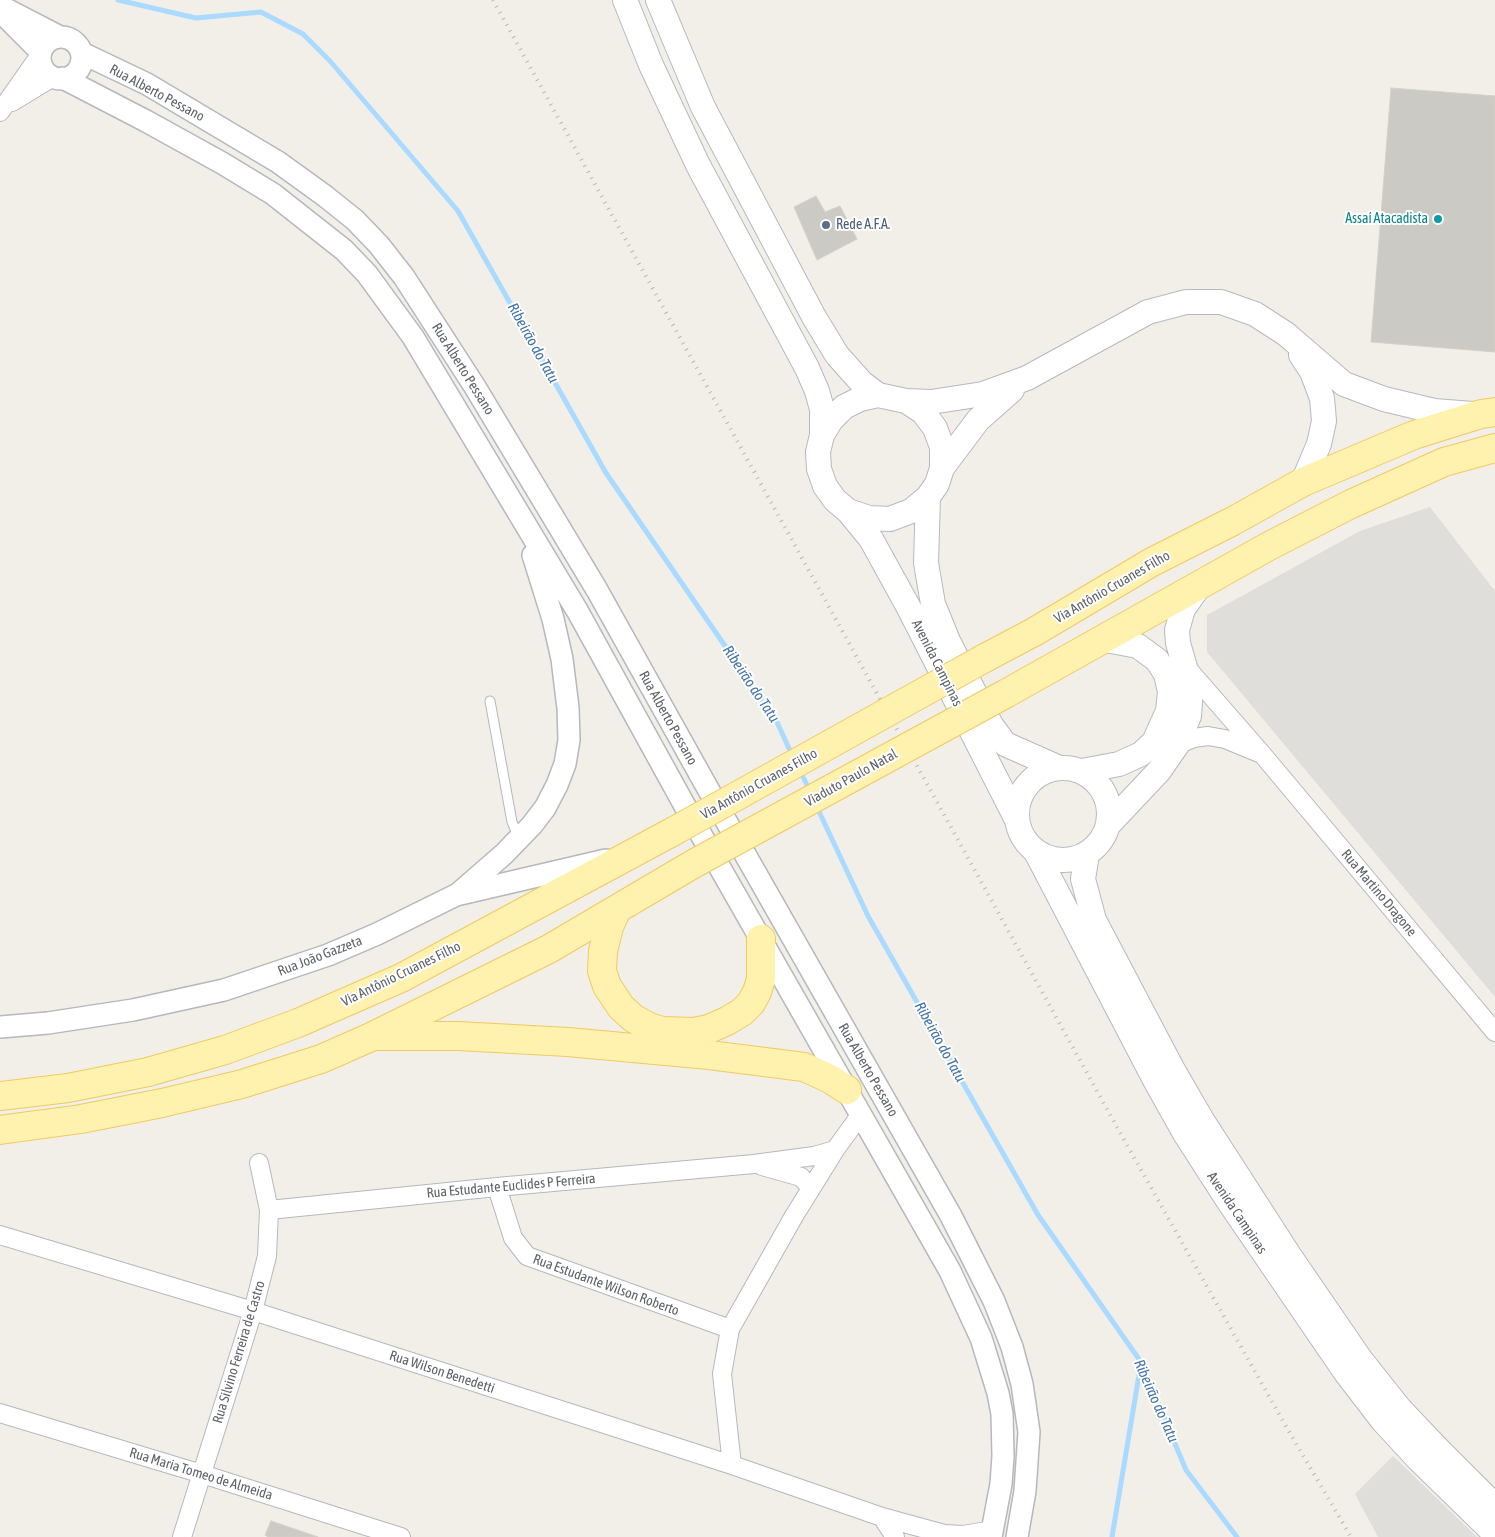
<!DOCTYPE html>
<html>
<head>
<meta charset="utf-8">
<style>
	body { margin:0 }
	canvas { display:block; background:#f1efe8 }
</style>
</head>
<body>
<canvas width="1495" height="1537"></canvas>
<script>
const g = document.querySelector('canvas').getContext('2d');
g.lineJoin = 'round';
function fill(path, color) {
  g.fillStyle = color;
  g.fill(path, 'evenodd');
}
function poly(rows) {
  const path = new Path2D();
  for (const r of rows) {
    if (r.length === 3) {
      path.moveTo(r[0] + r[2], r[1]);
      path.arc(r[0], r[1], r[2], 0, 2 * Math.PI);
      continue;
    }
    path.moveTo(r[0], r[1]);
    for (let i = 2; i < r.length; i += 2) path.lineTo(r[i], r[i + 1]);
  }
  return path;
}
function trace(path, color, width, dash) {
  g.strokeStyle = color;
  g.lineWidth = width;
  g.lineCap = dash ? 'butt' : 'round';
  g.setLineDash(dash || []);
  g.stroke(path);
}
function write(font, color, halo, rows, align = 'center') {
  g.font = font + ' "Asap Condensed",sans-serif';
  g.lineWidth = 4;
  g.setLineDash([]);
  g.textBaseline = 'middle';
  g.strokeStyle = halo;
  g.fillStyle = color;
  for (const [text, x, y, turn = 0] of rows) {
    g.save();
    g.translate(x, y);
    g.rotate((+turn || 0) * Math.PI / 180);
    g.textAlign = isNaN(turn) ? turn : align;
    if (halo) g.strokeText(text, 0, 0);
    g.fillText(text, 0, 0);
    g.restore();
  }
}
const industrial = poly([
	[1430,507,1495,591,1495,997,1207,652,1207,615,1360,531],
	[1393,1456,1477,1537,1378,1537,1355,1494]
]);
const stream = poly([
	[118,0,196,18,261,12,303,34,330,61,458,211,606,473,776,720,792,755],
	[799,769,810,791],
	[816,805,868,916,1038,1215,1141,1362,1186,1470,1237,1537],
	[1112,1537,1141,1363]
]);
const building = poly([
	[1391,88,1495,96,1495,352,1371,342,1391,88],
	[816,196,825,212,840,206,857,239,817,260,794,207,816,196],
	[271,1521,318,1537,268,1537,265,1535,271,1521]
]);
const service = poly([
	[490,701,512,822,519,838]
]);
const minor = poly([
	[12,102,53,77],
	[0,112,40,55],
	[1187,668,1262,754,1495,1032],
	[1177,745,1194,738,1208,736,1225,739,1259,753],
	[762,1166,801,1177,811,1188],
	[497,1187,513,1238,527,1256,730,1329],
	[269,1210,497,1187,754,1164,814,1156,835,1150],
	[0,1235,253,1311,732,1465,882,1517,944,1534,963,1535,993,1530],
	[0,1413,202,1474,401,1537],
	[732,1465,722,1374,730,1329,794,1216,835,1150,861,1114],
	[882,1517,895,1537],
	[182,1537,253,1311,267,1256,269,1210,259,1163]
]);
const tertiary = poly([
	[0,6,60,37],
	[4,15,41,52],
	[61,58,21],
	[82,53,147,84,278,162,325,196,355,220,379,245,404,277,475,387,597,590,717,805,951,1216,994,1301,1012,1347,1022,1384,1029,1432,1025,1491,1017,1537],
	[63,78,146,121,222,163,273,194,344,250,367,274,413,337,578,612,691,817,950,1271,981,1338,998,1393,1002,1414,1003,1456,1001,1484,991,1537],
	[458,894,504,854,532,825,545,808,557,785,565,764,569,740,568,708,562,659,553,619,533,555],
	[0,1027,48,1023,133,1010,224,990,328,955,377,934,456,895,606,860]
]);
const secondary = poly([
	[625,0,651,65,698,165,807,368,817,391,822,409,822,435],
	[658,0,703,107,814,317,837,355,862,383,878,395],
	[1301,355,1312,372,1322,398,1324,421,1319,444,1303,482],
	[906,401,923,412,935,428,942,447,942,468,937,484,928,497,911,511,890,519,869,518,848,511,835,500,825,486,819,469,818,452,822,435,831,420,844,407,860,399,878,395,906,401,931,402,983,394,1027,378,1148,312,1186,302,1221,302,1255,314,1286,334,1344,384,1384,399,1434,411,1473,414],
	[942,468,978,420,1012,390],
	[928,497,926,563,933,604,948,641,991,725,1005,744,1057,767],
	[848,511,871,539,909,608,1017,820],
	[1063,814,46],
	[1082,771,1119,764,1141,754,1154,742,1168,711,1170,692,1166,674,1157,660,1138,646,1100,639],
	[1109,824,1159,771,1177,745,1189,716,1191,688,1178,643,1177,630,1183,609,1200,585],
	[1036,852,1156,1082,1184,1132,1229,1202,1346,1373,1383,1421,1419,1460,1495,1534],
	[1087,854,1083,879,1094,920,1173,1070,1202,1120,1289,1255,1361,1360,1400,1409,1436,1447,1495,1506]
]);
const primary = poly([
	[983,659,1034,632,1152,562,1233,521,1303,482,1414,435,1481,414,1495,412],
	[1007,693,1269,546,1351,504,1444,462,1495,448],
	[617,909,609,927,603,951,602,971,607,986,621,1007,633,1018,649,1027,662,1031,693,1032,709,1029,727,1021,742,1012,751,1003,757,992,761,979,761,939],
	[377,1036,458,1036,568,1042,709,1055,804,1067,830,1079,847,1090],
	[0,1096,68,1088,148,1072,225,1050,298,1023,401,978,674,831],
	[0,1130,81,1119,162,1103,242,1084,321,1059,371,1037,549,949,695,863]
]);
const rail = poly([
	[493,0,1123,1138,1288,1430,1351,1537]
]);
const primaryBridge = poly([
	[674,831,983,659],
	[695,863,1007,693]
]);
const markers = [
	[1438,219,5,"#0f9aa8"],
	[826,225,5,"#5c6f8a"]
];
const streetNames = [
	["Rua Alberto Pessano",157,93,28],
	["Rua Alberto Pessano",463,369,58],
	["Via Antônio Cruanes Filho",1112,587,-30],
	["Avenida Campinas",937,663,63],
	["Rua Alberto Pessano",668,718,61],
	["Viaduto Paulo Natal",851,778,-29],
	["Via Antônio Cruanes Filho",759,784,-29],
	["Rua Martino Dragone",1379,893,50],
	["Rua João Gazzeta",320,956,-21],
	["Via Antônio Cruanes Filho",401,974,-26],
	["Rua Alberto Pessano",868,1070,60],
	["Rua Estudante Euclides P Ferreira",511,1186,-5],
	["Avenida Campinas",1237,1213,56],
	["Rua Estudante Wilson Roberto",606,1285,20],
	["Rua Silvino Ferreira de Castro",239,1352,-73],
	["Rua Wilson Benedetti",442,1372,18],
	["Rua Maria Tomeo de Almeida",201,1474,17]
];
const cultureNames = [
	["Assaí Atacadista",1428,219]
];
const serviceNames = [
	["Rede A.F.A.",836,225]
];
const waterNames = [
	["Ribeirão do Tatu",533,343,61],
	["Ribeirão do Tatu",751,684,56],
	["Ribeirão do Tatu",940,1042,61],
	["Ribeirão do Tatu",1156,1401,66]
];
fill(industrial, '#e0deda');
trace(stream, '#aadaff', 5);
fill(building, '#cccac5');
trace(building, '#d6d1c6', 1);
trace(service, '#b5b8bc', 11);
trace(minor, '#b5b8bc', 20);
trace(tertiary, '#b5b8bc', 24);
trace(secondary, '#b6babf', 26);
trace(primary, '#f2c960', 30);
trace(service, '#fff', 9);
trace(minor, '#fff', 18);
trace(tertiary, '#fff', 21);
trace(secondary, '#fff', 24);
trace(primary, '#fff2af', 28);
trace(rail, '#b6b7b8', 4, [1, 6]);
trace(primaryBridge, '#f2c960', 30, []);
trace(primaryBridge, '#fff2af', 28);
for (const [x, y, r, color] of markers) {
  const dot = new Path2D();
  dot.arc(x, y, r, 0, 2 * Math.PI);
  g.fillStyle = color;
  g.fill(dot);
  trace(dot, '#fff', 2);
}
write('14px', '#5f6368', '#fff', streetNames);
write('14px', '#0d838f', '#fff', cultureNames, 'right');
write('14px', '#4e5e75', '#fff', serviceNames, 'left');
write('italic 15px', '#4174aa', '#fff', waterNames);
</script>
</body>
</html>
